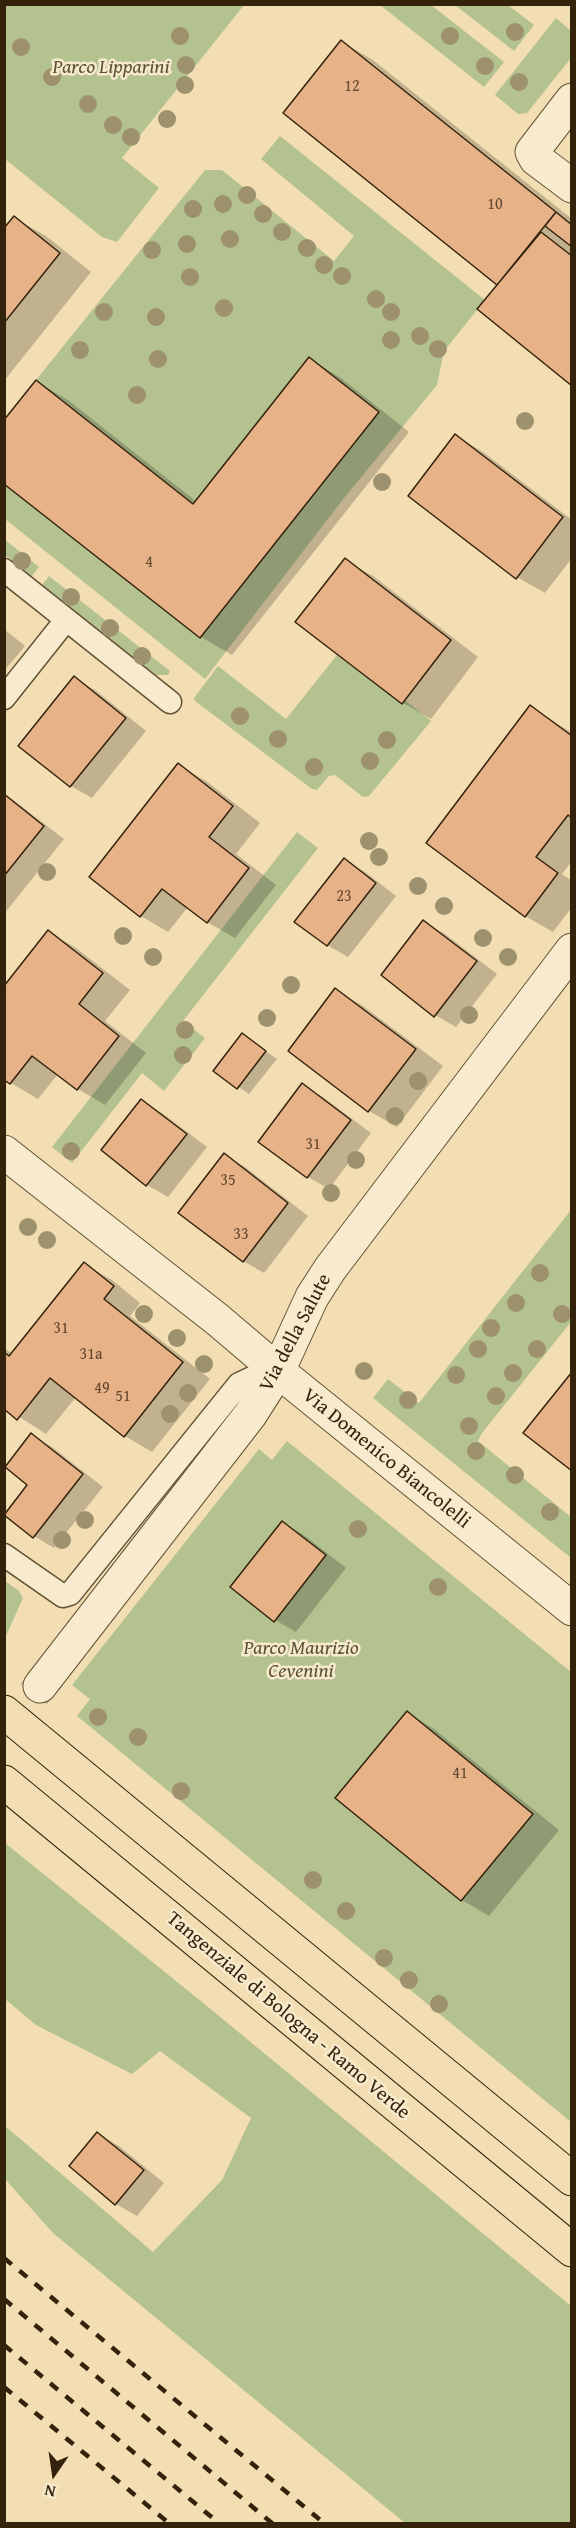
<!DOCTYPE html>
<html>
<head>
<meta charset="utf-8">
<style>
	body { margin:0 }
	#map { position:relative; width:576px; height:2528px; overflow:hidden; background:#f2deb2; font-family:"Gentium Book Plus",serif }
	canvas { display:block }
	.frame { position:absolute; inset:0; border:6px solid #33220c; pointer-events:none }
	.north { position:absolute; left:24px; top:2444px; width:60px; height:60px; -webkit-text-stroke:4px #f7eacd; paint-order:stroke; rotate:193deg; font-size:16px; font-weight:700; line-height:24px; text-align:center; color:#33220c }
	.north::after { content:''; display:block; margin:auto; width:21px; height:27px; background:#33220c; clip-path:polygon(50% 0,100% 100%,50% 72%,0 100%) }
</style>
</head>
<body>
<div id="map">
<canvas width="576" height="2528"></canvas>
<div class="frame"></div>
<div class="north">N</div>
</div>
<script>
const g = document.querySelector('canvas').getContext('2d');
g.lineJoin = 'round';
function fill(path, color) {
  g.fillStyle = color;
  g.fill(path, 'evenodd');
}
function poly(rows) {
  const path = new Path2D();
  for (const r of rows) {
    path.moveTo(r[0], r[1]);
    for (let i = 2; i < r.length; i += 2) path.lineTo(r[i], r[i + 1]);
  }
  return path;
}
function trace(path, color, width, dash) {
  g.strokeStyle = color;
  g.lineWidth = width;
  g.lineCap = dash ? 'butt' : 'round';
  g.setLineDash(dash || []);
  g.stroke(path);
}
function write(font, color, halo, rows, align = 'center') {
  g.font = font + ' "Gentium Book Plus",serif';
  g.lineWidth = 5;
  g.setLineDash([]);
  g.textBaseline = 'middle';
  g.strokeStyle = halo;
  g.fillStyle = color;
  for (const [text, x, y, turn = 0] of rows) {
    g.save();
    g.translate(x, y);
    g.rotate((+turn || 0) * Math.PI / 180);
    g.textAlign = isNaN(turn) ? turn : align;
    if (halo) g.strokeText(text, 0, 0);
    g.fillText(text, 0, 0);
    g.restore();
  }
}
const green = poly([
	[4,5,244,5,122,158,159,188,117,242,102,237,5,159],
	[380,5,431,5,504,62,484,87],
	[455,5,508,5,534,25,514,51],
	[556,18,571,31,571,58,527,113,518,114,495,95],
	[280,136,485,300,444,351,437,385,344,498,205,679,5,519,4,484,200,638,379,412,309,358,193,504,36,380,205,170,222,170,334,261,354,236,261,159],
	[4,539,39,567,31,577,5,555],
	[49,576,170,671,168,675,156,675,42,585],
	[337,655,402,704,405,700,431,721,369,796,363,797,335,775,329,776,317,790,312,789,195,701,194,698,218,666,286,719],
	[297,832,318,848,183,1021,205,1038,164,1091,142,1073,72,1163,52,1147],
	[571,1210,571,1322,482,1433,478,1441,571,1517,571,1558,373,1398,388,1379,419,1403],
	[287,1441,571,1672,571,2122,77,1716,90,1699,72,1685,259,1449,272,1460],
	[5,1581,19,1591,23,1598,5,1638],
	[5,1843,202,2002,571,2306,571,2523,405,2523,53,2233,5,2179,5,2126,153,2252,222,2180,251,2118,160,2051,132,2074,36,2025,5,1999]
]);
const shadow = poly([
	[342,42,373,60,572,219,572,384,499,285],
	[14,218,46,236,91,272,4,381,4,230],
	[310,359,341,378,409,432,232,655,201,637,4,482,37,382,68,400,197,502],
	[456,436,483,452,572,520,572,558,545,593,517,577],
	[345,560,373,576,478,657,431,719,403,703,297,622],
	[4,629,25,646,4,671],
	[74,678,95,690,146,731,92,798,71,786,20,746],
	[531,707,572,733,572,861,562,874,572,881,572,907,553,932,525,916],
	[178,765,206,781,260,823,236,854,276,885,235,938,207,922,188,907,168,932,141,916,91,877],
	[4,793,64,839,4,914],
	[344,860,365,872,396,896,348,957,327,945],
	[424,922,445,934,497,974,456,1027,435,1015],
	[48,932,76,948,130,990,105,1021,146,1053,105,1105,78,1089,58,1074,38,1099,11,1083],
	[336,990,363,1006,443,1066,397,1127,369,1111,290,1051],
	[243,1035,277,1059,249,1094,215,1071],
	[302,1085,323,1097,371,1133,329,1189,308,1177,260,1142],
	[141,1101,162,1113,207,1147,168,1197,147,1185,103,1150],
	[224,1155,245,1167,308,1216,264,1273,243,1261],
	[84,1264,112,1280,140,1303,130,1316,210,1379,152,1452,125,1436,76,1397,46,1434,4,1407,4,1348,13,1354],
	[31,1435,52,1447,103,1487,54,1548,34,1536,29,1485],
	[283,1523,304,1535,346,1568,296,1632,275,1620],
	[407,1713,434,1729,559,1830,489,1916,462,1900],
	[98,2134,119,2146,164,2183,137,2216,116,2204]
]);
const building = poly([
	[341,40,556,212,497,285,283,113,341,40],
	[556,212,572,225,572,247,545,226,556,212],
	[14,216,60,253,4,323,4,228,14,216],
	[541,232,572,256,572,386,477,309,541,232],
	[309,357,379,412,200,638,4,484,4,420,36,380,193,504,309,357],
	[455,434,563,517,516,579,408,496,455,434],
	[345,558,451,640,402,704,295,622,345,558],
	[74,676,126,718,70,787,18,746,74,676],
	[530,705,572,736,572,818,568,815,536,857,558,873,525,917,426,843,530,705],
	[178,763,233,806,209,837,249,868,207,923,162,889,140,917,89,877,178,763],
	[4,794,44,826,4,876,4,794],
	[344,858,376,883,327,946,294,922,344,858],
	[423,920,477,961,434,1017,381,975,423,920],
	[48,930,103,973,79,1004,119,1036,77,1090,32,1056,10,1084,4,1080,4,986,48,930],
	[335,988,416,1049,368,1112,288,1051,335,988],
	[242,1033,266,1051,237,1089,213,1071,242,1033],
	[302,1083,351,1120,307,1178,258,1142,302,1083],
	[141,1099,187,1134,146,1186,101,1150,141,1099],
	[224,1153,288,1203,243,1262,178,1213,224,1153],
	[84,1262,114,1286,104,1299,183,1362,124,1437,50,1378,17,1420,4,1409,4,1352,9,1356,84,1262],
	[572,1372,572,1471,523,1433,572,1372],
	[31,1433,83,1474,33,1538,4,1515,27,1485,5,1467,31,1433],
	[282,1521,326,1555,274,1622,230,1587,282,1521],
	[407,1711,533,1814,461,1901,335,1798,407,1711],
	[97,2132,144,2170,115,2205,69,2166,97,2132]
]);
const minorTunnel = poly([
	[4,1733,40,1686]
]);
const service = poly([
	[4,570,170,702],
	[4,698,66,620],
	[4,1555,63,1596,70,1594,239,1384,254,1377,278,1371]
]);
const minor = poly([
	[572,100,532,152,536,159,572,186],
	[4,1152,218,1320,278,1371,572,1609],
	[40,1686,250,1415,278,1371,312,1297,330,1269,572,950]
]);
const motorway = poly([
	[4,1712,572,2179],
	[4,1782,572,2250]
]);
const rail = poly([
	[4,2258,325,2524],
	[4,2299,273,2524],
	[4,2345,220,2524],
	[4,2387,170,2524]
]);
const trees = [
	[515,32],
	[180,36],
	[450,36],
	[21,47],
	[186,65],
	[485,66],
	[52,77],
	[519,82],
	[185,85],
	[88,104],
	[167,119],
	[113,125],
	[131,137],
	[247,195],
	[223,204],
	[193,209],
	[263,214],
	[282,232],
	[230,239],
	[187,244],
	[307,248],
	[152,250],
	[324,265],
	[342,276],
	[190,277],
	[376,299],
	[224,308],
	[104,312],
	[391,312],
	[156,317],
	[420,336],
	[391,340],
	[438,349],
	[80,350],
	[158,359],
	[137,395],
	[525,421],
	[382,482],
	[22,561],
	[71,597],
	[110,628],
	[142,656],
	[240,716],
	[278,739],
	[387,740],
	[370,761],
	[314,767],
	[369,841],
	[379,857],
	[47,872],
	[418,886],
	[444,906],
	[123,936],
	[483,938],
	[153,957],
	[508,957],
	[291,985],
	[469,1015],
	[267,1018],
	[185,1030],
	[183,1055],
	[418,1081],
	[395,1116],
	[71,1151],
	[356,1160],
	[331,1193],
	[28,1227],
	[47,1240],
	[540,1273],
	[516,1303],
	[144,1314],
	[562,1314],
	[491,1328],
	[177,1338],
	[478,1349],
	[537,1349],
	[204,1364],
	[364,1371],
	[513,1373],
	[456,1375],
	[188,1393],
	[496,1396],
	[408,1400],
	[170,1414],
	[469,1426],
	[476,1451],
	[515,1475],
	[550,1512],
	[85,1520],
	[358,1529],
	[62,1540],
	[438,1587],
	[98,1717],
	[138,1737],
	[181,1791],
	[313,1880],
	[346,1911],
	[384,1958],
	[409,1980],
	[439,2004]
];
const numberNames = [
	["12",352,87],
	["10",495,205],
	["4",149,563],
	["23",344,897],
	["31",313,1145],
	["35",228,1181],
	["33",241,1235],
	["31",61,1329],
	["31a",91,1355],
	["49",102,1389],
	["51",123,1397],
	["41",460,1774]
];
const parkNames = [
	["Parco Lipparini",111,68],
	["Parco Maurizio",301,1649],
	["Cevenini",301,1672]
];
const streetNames = [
	["Via della Salute",296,1333,-62],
	["Via Domenico Biancolelli",386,1459,39],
	["Tangenziale di Bologna - Ramo Verde",288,2016,40]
];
fill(green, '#b4c290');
fill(shadow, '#0003');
fill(building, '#e7b288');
trace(building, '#33220c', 1.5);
trace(minorTunnel, '#ccb891', 33, [33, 16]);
trace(service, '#635136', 25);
trace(minor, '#635136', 35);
trace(motorway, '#33220c', 35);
trace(service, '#f7eacd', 22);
trace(minor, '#f7eacd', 33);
trace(motorway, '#f2deb2', 33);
trace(rail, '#33220c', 4.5, [10, 10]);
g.fillStyle = '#9e916d';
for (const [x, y] of trees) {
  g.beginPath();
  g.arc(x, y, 9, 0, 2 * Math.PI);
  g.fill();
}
write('16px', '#60462b', null, numberNames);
write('italic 20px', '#5a5234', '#f7eacd', parkNames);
write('20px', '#33220c', '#f7eacd', streetNames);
</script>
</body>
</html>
